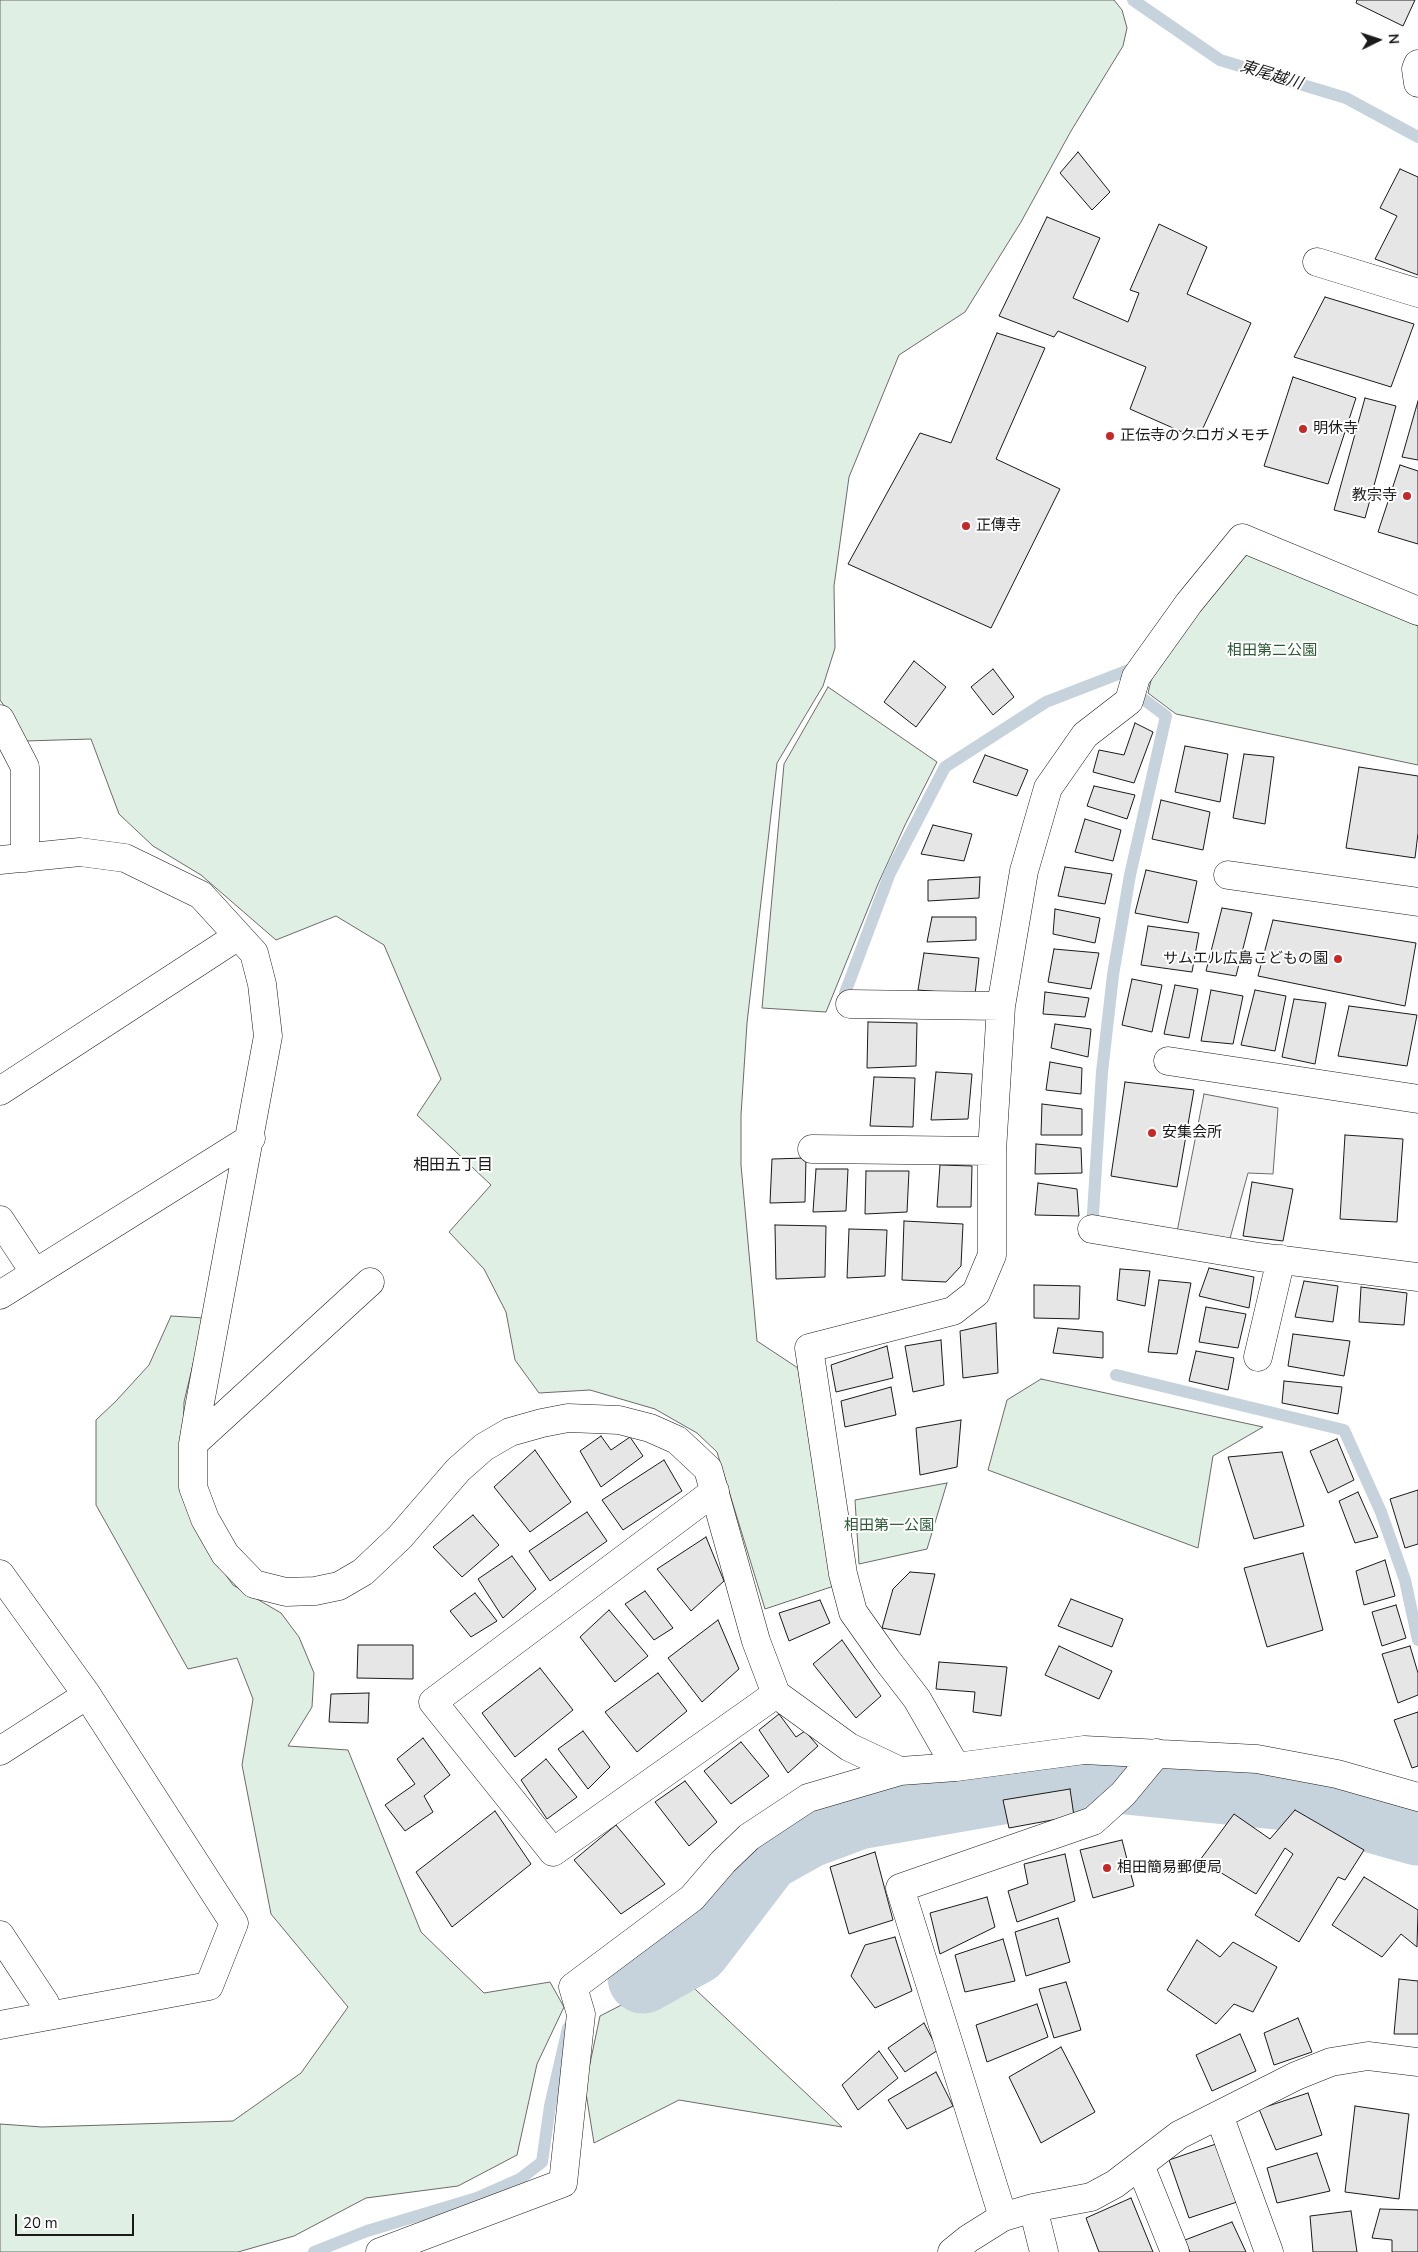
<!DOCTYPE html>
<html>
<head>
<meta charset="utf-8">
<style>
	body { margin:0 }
	#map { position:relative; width:1418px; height:2252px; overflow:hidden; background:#fff; font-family:"Nunito Sans",sans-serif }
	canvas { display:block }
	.north { position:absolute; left:1353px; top:15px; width:50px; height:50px; -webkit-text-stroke:4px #fff; paint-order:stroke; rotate:86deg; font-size:14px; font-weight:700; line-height:20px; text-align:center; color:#1a1a1a }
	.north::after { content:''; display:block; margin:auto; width:18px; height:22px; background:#1a1a1a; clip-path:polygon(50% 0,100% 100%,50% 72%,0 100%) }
	.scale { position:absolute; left:15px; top:2214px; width:119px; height:22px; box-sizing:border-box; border:2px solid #1a1a1a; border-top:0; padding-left:6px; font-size:15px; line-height:18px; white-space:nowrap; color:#1a1a1a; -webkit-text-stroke:4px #fff; paint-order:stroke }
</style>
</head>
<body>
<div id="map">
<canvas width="1418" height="2252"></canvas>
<div class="north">N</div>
<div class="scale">20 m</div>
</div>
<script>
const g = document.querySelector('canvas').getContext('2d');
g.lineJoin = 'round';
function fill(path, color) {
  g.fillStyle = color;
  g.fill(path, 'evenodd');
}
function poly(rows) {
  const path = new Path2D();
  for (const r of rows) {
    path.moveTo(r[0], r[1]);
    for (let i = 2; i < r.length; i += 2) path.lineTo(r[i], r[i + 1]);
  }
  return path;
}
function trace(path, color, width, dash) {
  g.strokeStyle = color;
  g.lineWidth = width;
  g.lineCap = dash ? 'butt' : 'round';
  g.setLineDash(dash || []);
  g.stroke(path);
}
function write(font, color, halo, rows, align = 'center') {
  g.font = font + ' "Nunito Sans","Noto Sans JP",sans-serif';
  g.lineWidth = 4;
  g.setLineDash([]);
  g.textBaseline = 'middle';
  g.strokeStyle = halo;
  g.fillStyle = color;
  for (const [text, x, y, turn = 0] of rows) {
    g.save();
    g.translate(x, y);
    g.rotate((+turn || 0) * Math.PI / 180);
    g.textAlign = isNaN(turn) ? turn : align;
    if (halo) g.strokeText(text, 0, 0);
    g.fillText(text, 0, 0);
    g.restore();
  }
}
const green = poly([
	[0,0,1114,0,1122,10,1127,28,1123,46,1071,131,1021,222,965,312,899,355,849,477,834,586,835,648,823,686,777,763,747,1023,741,1115,741,1165,757,1341,798,1368,834,1586,765,1609,717,1452,697,1433,655,1409,590,1390,539,1393,515,1360,506,1312,484,1269,449,1232,491,1185,417,1115,441,1079,384,945,336,916,276,940,201,875,153,846,119,814,91,739,25,741,17,724,0,700,0,0],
	[1246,549,1418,626,1418,765,1176,714,1148,693,1154,668,1246,549],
	[828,687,937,762,905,825,878,884,826,1012,762,1008,784,764,828,687],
	[171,1316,204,1318,184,1402,182,1490,201,1540,233,1585,281,1613,299,1637,314,1673,312,1707,288,1746,348,1750,421,1932,484,1993,550,1982,564,2007,537,2064,517,2155,458,2186,366,2198,294,2236,238,2252,0,2252,0,2124,42,2127,233,2121,301,2073,348,2007,271,1914,242,1765,253,1699,237,1658,188,1669,96,1505,96,1420,116,1401,149,1365,171,1316],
	[1041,1379,1263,1427,1213,1456,1198,1548,988,1470,1007,1400,1041,1379],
	[947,1483,927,1549,859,1564,855,1500,947,1483],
	[680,1975,842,2127,679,2100,594,2143,585,2087,600,2016,680,1975]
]);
const parking = poly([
	[1204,1094,1278,1108,1273,1174,1248,1173,1229,1242,1177,1232,1204,1094]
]);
const stream = poly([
	[1133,0,1220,60,1346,98,1418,137],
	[845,993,890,873,945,767,1046,702,1139,666],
	[1092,1229,1102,1072,1113,975,1130,875,1166,716,1138,695,1141,685],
	[1116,1375,1344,1430,1381,1512,1405,1580,1418,1640],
	[314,2252,367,2231,477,2198,520,2179,542,2162,550,2106,568,2028]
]);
const river = poly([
	[643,1978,695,1949,766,1856,807,1833,858,1814,1076,1776,1116,1778,1296,1796,1418,1830]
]);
const building = poly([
	[1357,0,1415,0,1403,26,1356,3,1357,0],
	[1078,152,1110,192,1092,210,1060,173,1078,152],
	[1400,169,1418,177,1418,275,1375,259,1397,216,1380,208,1400,169],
	[1047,217,1100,238,1073,298,1128,322,1139,293,1130,290,1159,224,1207,247,1187,294,1251,323,1198,439,1130,409,1146,367,1058,331,1054,337,999,316,1047,217],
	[1325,297,1414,324,1391,387,1294,357,1325,297],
	[997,333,1045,348,996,459,1060,489,991,628,848,564,920,433,951,443,997,333],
	[1293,377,1356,398,1328,484,1264,466,1293,377],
	[1365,398,1396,406,1365,518,1334,510,1365,398],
	[1418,401,1418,460,1402,457,1418,401],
	[1400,465,1418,471,1418,544,1378,532,1400,465],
	[914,661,946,687,916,727,884,702,914,661],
	[993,669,1014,697,993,715,971,687,993,669],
	[1135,723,1153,732,1134,783,1093,772,1099,750,1124,755,1135,723],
	[1185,746,1228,754,1220,802,1175,792,1185,746],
	[1244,754,1274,757,1265,824,1233,818,1244,754],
	[985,755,1028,770,1017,796,973,782,985,755],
	[1359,767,1418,776,1418,833,1415,858,1346,848,1359,767],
	[1094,786,1135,795,1127,819,1087,806,1094,786],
	[1161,800,1210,812,1203,850,1152,839,1161,800],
	[1085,819,1121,830,1113,861,1075,852,1085,819],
	[933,825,972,834,964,861,921,854,933,825],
	[1065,867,1112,874,1105,904,1058,896,1065,867],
	[1146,870,1197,881,1188,923,1135,913,1146,870],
	[980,877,979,898,928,901,928,880,980,877],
	[1222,908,1252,913,1236,976,1206,971,1222,908],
	[1055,909,1100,918,1095,943,1053,934,1055,909],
	[932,917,976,917,976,940,927,942,932,917],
	[1273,920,1416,943,1405,1006,1258,976,1273,920],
	[1148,926,1199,933,1192,972,1141,965,1148,926],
	[1054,949,1099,953,1091,989,1048,982,1054,949],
	[924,953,979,958,975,995,918,990,924,953],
	[1132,979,1162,985,1152,1032,1122,1025,1132,979],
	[1175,985,1198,989,1189,1038,1164,1034,1175,985],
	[1211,990,1243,996,1233,1044,1201,1041,1211,990],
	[1255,990,1286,996,1275,1051,1241,1045,1255,990],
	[1045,992,1089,998,1085,1017,1043,1014,1045,992],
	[1294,999,1326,1003,1315,1064,1282,1057,1294,999],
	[1349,1006,1417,1015,1407,1066,1338,1056,1349,1006],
	[868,1022,917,1023,916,1066,867,1068,868,1022],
	[1055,1024,1091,1029,1088,1057,1051,1048,1055,1024],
	[1050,1062,1082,1068,1081,1094,1046,1090,1050,1062],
	[936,1072,972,1074,968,1119,931,1120,936,1072],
	[874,1077,915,1078,913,1127,870,1126,874,1077],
	[1125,1082,1194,1090,1177,1187,1111,1176,1125,1082],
	[1042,1104,1082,1109,1082,1135,1041,1135,1042,1104],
	[1345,1135,1403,1139,1397,1222,1340,1219,1345,1135],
	[1036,1144,1081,1148,1082,1173,1035,1174,1036,1144],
	[806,1158,805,1202,770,1203,772,1159,806,1158],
	[940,1165,972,1166,971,1207,937,1207,940,1165],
	[816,1169,848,1169,846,1211,813,1212,816,1169],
	[866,1171,909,1171,907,1212,865,1214,866,1171],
	[1252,1182,1293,1189,1283,1241,1243,1236,1252,1182],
	[1038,1183,1077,1189,1079,1216,1035,1215,1038,1183],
	[904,1221,963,1224,961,1266,946,1282,902,1280,904,1221],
	[775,1225,826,1226,825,1277,776,1279,775,1225],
	[849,1229,887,1230,885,1276,847,1278,849,1229],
	[1209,1268,1254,1277,1249,1308,1199,1296,1209,1268],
	[1120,1269,1150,1271,1145,1306,1117,1300,1120,1269],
	[1159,1280,1191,1283,1177,1354,1148,1352,1159,1280],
	[1304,1281,1338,1286,1333,1322,1295,1317,1304,1281],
	[1034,1285,1080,1286,1079,1319,1034,1318,1034,1285],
	[1361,1287,1407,1293,1404,1325,1359,1322,1361,1287],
	[1206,1307,1246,1314,1238,1348,1199,1342,1206,1307],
	[996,1323,998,1373,963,1378,960,1331,996,1323],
	[1058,1328,1103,1332,1103,1358,1053,1353,1058,1328],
	[1293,1334,1350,1341,1344,1376,1288,1366,1293,1334],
	[941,1340,944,1385,913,1392,905,1346,941,1340],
	[887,1346,893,1378,836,1392,831,1365,887,1346],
	[1196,1351,1234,1358,1228,1390,1189,1381,1196,1351],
	[1284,1381,1342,1387,1338,1414,1282,1403,1284,1381],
	[891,1387,896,1415,845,1427,841,1401,891,1387],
	[961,1420,957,1467,920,1475,916,1428,961,1420],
	[601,1436,611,1450,630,1437,643,1456,601,1487,580,1451,601,1436],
	[1337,1439,1354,1480,1328,1493,1310,1451,1337,1439],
	[535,1450,571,1502,530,1532,494,1487,535,1450],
	[1282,1452,1304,1526,1254,1539,1228,1457,1282,1452],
	[664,1460,682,1491,623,1530,602,1500,664,1460],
	[1418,1490,1418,1544,1405,1548,1390,1499,1418,1490],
	[1358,1492,1378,1537,1355,1543,1339,1501,1358,1492],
	[587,1512,607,1541,550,1581,529,1551,587,1512],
	[473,1515,499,1545,462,1577,433,1547,473,1515],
	[706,1537,724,1581,691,1611,657,1569,706,1537],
	[1303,1553,1323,1630,1267,1647,1244,1568,1303,1553],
	[512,1556,536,1589,503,1618,478,1579,512,1556],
	[1385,1560,1395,1596,1364,1605,1356,1571,1385,1560],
	[910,1572,935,1574,920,1635,882,1628,893,1589,910,1572],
	[645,1591,673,1628,654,1640,625,1604,645,1591],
	[475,1593,497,1621,471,1637,450,1611,475,1593],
	[1071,1599,1123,1619,1112,1647,1058,1626,1071,1599],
	[820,1600,830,1623,789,1641,779,1613,820,1600],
	[1396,1605,1406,1638,1382,1646,1372,1612,1396,1605],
	[609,1610,648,1656,615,1682,580,1637,609,1610],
	[718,1620,739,1669,702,1702,668,1658,718,1620],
	[842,1640,881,1696,856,1718,813,1664,842,1640],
	[358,1645,413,1645,413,1679,357,1678,358,1645],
	[1059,1646,1112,1671,1099,1699,1045,1675,1059,1646],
	[1410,1646,1418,1673,1418,1695,1398,1703,1382,1654,1410,1646],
	[939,1662,1007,1667,1001,1716,973,1712,975,1692,936,1689,939,1662],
	[540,1668,573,1710,515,1757,482,1713,540,1668],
	[658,1673,687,1711,637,1752,605,1712,658,1673],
	[369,1693,368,1723,329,1722,331,1694,369,1693],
	[1418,1712,1418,1766,1412,1768,1394,1720,1418,1712],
	[779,1714,796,1737,805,1731,818,1746,788,1773,759,1730,779,1714],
	[583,1731,610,1767,588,1789,558,1749,583,1731],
	[423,1738,450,1775,424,1796,433,1812,405,1831,385,1805,415,1784,397,1759,423,1738],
	[741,1742,769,1776,731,1804,704,1771,741,1742],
	[546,1759,577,1797,547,1819,521,1780,546,1759],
	[685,1781,717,1822,689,1846,655,1802,685,1781],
	[1070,1789,1074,1816,1009,1828,1003,1800,1070,1789],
	[1295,1810,1364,1850,1345,1880,1338,1877,1299,1942,1255,1915,1293,1854,1285,1848,1256,1894,1200,1860,1234,1814,1270,1839,1295,1810],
	[495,1811,531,1864,452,1927,416,1872,495,1811],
	[616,1825,665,1884,621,1914,574,1860,616,1825],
	[1122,1840,1134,1886,1093,1898,1080,1850,1122,1840],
	[875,1852,893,1920,849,1934,830,1867,875,1852],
	[1065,1854,1075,1901,1017,1922,1008,1891,1028,1884,1024,1864,1065,1854],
	[1364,1877,1418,1910,1417,1947,1401,1934,1382,1957,1332,1925,1364,1877],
	[987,1897,995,1927,940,1954,930,1913,987,1897],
	[1058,1918,1070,1962,1026,1976,1015,1932,1058,1918],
	[895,1937,912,1991,875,2008,851,1976,865,1945,895,1937],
	[1003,1939,1015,1981,965,1992,955,1955,1003,1939],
	[1197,1940,1220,1957,1233,1942,1277,1967,1253,2012,1234,2004,1216,2024,1167,1990,1197,1940],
	[1399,1979,1418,1981,1418,2034,1394,2034,1399,1979],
	[1066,1982,1081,2030,1054,2038,1039,1989,1066,1982],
	[1037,2004,1048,2037,987,2062,976,2025,1037,2004],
	[1298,2018,1312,2052,1274,2065,1264,2033,1298,2018],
	[924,2023,938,2050,905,2072,888,2048,924,2023],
	[1240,2034,1256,2071,1212,2091,1196,2055,1240,2034],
	[1061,2047,1095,2112,1041,2143,1009,2077,1061,2047],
	[879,2051,898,2078,858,2110,842,2085,879,2051],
	[936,2072,953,2106,907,2129,888,2100,936,2072],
	[1308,2093,1322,2135,1276,2150,1259,2109,1308,2093],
	[1355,2106,1409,2114,1399,2199,1345,2192,1355,2106],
	[1216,2144,1240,2201,1189,2218,1169,2160,1216,2144],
	[1317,2153,1330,2191,1277,2203,1267,2168,1317,2153],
	[1131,2198,1153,2252,1099,2252,1086,2218,1131,2198],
	[1380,2209,1418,2210,1418,2252,1392,2252,1392,2240,1372,2238,1380,2209],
	[1351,2211,1357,2252,1313,2252,1310,2216,1351,2211],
	[1232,2222,1246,2252,1190,2252,1185,2240,1232,2222]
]);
const minor = poly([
	[1418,64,1416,69,1418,83],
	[1317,262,1418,293],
	[0,719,25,767,25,858],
	[0,860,80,852,125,858,201,895,254,953,262,984,268,1036,199,1408,193,1444,193,1487,205,1519,225,1554,254,1584,286,1592,315,1591,339,1586,363,1572,400,1537,458,1470,484,1447,510,1432,542,1423,568,1418,619,1420,650,1428,677,1440,708,1469,756,1641,776,1694,849,1747,900,1771],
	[1228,875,1418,902],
	[850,1004,1001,1006],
	[1168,1061,1418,1099],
	[0,1091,238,936],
	[812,1149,992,1151],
	[0,1220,35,1273],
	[1092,1229,1259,1257,1418,1277],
	[0,1295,251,1138],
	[1258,1357,1281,1259],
	[193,1444,370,1282],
	[715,1491,433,1702,553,1852,776,1694],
	[0,1574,87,1695,234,1923,209,1986,0,2025],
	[0,1751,87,1695],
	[956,1767,917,1699,887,1660,853,1612,843,1574,809,1348,953,1311,976,1293,992,1255,992,1151,1001,1006,1024,871,1048,788,1085,735,1129,701,1136,677,1146,663,1189,603,1242,538,1418,611],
	[0,1935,45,2003,48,2016],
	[1219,2115,1269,2252],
	[1140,2165,1175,2252],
	[1033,2208,1044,2252],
	[1003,2217,900,1888,1093,1821,1123,1794,1157,1753],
	[380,2252,563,2183,581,2014,573,1987,692,1898,723,1862,749,1837,808,1798,900,1771,956,1767,1084,1750,1257,1759,1337,1774,1418,1797],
	[952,2252,968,2239,1003,2217,1033,2208,1091,2197,1115,2184,1179,2135,1296,2076,1331,2062,1368,2056,1418,2062]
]);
const markers = [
	[1303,429,5,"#c62828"],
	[1110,436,5,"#c62828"],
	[1407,496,5,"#c62828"],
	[966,526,5,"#c62828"],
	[1338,959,5,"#c62828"],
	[1152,1133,5,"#c62828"],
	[1107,1868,5,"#c62828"]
];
const poiNames = [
	["明休寺",1313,429],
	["正伝寺のクロガメモチ",1120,436],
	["教宗寺",1397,496,"right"],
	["正傳寺",976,526],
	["サムエル広島こどもの園",1328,959,"right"],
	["安集会所",1162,1133],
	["相田簡易郵便局",1117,1868]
];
const parkNames = [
	["相田第二公園",1272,651],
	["相田第一公園",889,1526]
];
const waterNames = [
	["東尾越川",1271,76,17]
];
const neighbourhoodNames = [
	["相田五丁目",453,1166]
];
fill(green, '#e0efe3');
trace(green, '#6a6a6a', 1);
fill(parking, '#ededed');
trace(parking, '#6a6a6a', 1);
trace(stream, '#c6d2dc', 12);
trace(river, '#c6d2dc', 71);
fill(building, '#e6e6e6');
trace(building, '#1a1a1a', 1);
trace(minor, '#1a1a1a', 29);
trace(minor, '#fff', 28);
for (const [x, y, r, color] of markers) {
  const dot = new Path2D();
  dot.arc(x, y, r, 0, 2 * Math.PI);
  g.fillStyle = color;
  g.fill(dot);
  trace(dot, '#fff', 2);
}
write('15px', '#1a1a1a', '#fff', poiNames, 'left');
write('15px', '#2b5a34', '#fff', parkNames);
write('italic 16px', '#1a1a1a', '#fff', waterNames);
write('16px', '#1a1a1a', '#fff', neighbourhoodNames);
</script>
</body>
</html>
